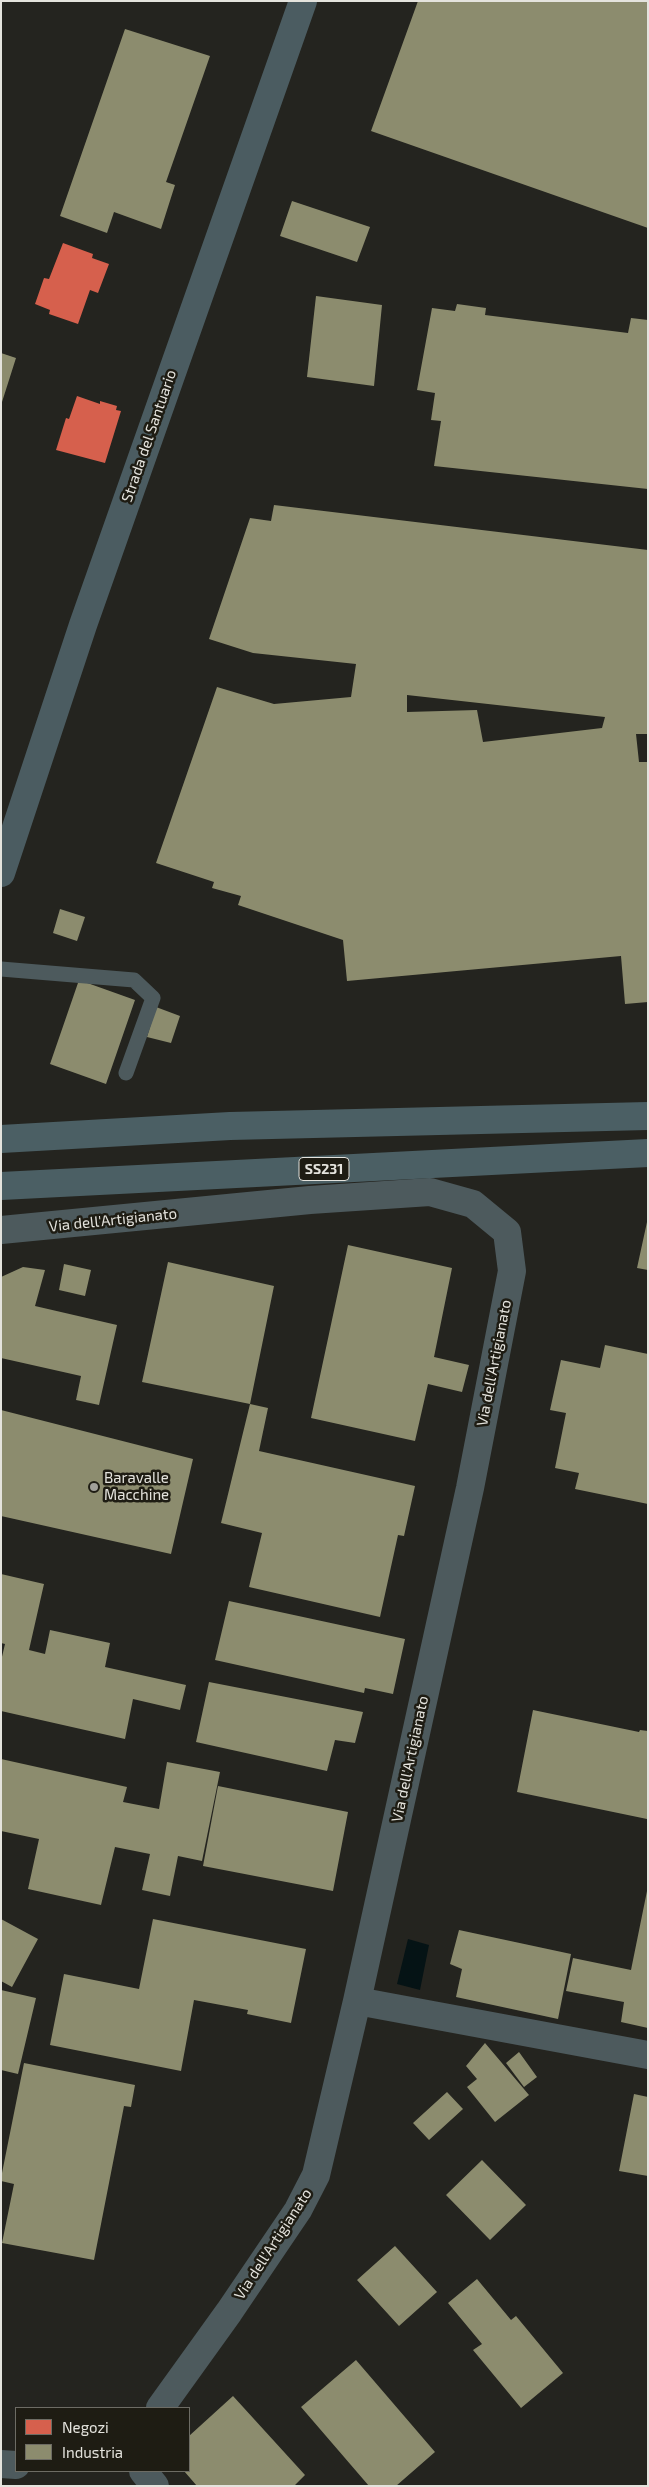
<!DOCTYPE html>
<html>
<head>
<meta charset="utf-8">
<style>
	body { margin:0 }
	#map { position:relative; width:649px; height:2487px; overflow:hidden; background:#24241f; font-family:"Exo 2",sans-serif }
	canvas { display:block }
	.frame { position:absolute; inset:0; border:2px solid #e4e3dd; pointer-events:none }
	.legend { position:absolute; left:15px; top:2407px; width:175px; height:65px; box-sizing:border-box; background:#1e1c13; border:1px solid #6d6c64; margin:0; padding:6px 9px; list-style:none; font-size:15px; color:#e4e3dd }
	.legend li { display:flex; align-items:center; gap:10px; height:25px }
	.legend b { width:25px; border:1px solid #6d6c64 }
</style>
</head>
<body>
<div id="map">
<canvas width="649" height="2487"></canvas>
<div class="frame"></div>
<ul class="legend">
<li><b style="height:14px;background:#d6604d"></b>Negozi</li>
<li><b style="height:14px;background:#8c8c6e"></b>Industria</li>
</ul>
</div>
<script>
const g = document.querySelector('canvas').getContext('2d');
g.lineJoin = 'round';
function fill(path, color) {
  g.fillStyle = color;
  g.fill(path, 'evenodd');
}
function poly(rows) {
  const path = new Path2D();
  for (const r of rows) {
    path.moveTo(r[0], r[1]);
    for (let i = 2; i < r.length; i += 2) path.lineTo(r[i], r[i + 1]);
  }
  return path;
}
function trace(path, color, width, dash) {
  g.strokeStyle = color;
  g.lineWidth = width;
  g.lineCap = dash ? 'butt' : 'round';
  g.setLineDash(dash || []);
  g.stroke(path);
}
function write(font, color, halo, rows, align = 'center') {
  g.font = font + ' "Exo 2",sans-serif';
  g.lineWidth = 5;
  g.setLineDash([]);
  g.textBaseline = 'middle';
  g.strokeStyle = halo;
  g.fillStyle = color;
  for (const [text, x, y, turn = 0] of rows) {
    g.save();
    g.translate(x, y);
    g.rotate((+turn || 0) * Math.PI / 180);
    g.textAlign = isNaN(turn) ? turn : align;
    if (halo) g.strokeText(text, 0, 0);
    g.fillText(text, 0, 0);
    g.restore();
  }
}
const water = poly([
	[408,1939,429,1945,420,1990,397,1984]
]);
const shops = poly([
	[63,243,93,254,92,258,109,264,98,293,90,290,78,324,49,314,50,310,35,304,44,278,49,279],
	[77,396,100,404,100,401,117,406,116,410,121,411,105,463,56,450,66,418,69,419]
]);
const industry = poly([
	[418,1,648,1,648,228,371,131],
	[125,29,210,56,166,182,175,185,161,229,114,212,107,233,60,216],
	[292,201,370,227,357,262,280,236],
	[316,296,382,305,374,386,307,377],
	[457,304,486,308,485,315,628,333,631,318,648,320,648,489,434,466,441,421,431,420,435,393,417,390,432,308,455,311],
	[1,353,16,358,2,402,1,402],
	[274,505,648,550,648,734,636,734,639,762,648,762,648,1002,625,1004,621,956,347,981,343,940,238,905,241,896,212,888,214,882,156,863,217,687,274,704,351,697,356,664,253,653,209,639,250,518,271,521],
	[407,695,605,717,602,728,483,742,477,710,407,712],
	[60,909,85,917,77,941,53,933],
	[79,980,135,1000,106,1084,50,1064],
	[156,1007,180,1016,171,1043,147,1037],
	[647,1222,648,1222,648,1270,637,1268],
	[348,1245,452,1268,434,1357,469,1365,462,1392,428,1384,415,1441,311,1418],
	[168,1262,274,1286,250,1404,142,1382],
	[64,1264,91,1270,85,1296,59,1290],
	[23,1267,45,1270,35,1306,117,1325,99,1405,76,1400,81,1376,1,1358,1,1277],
	[605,1345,648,1354,648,1504,575,1489,579,1473,555,1468,566,1413,550,1410,561,1360,600,1368],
	[250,1404,268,1408,259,1451,415,1486,404,1536,398,1535,380,1617,249,1587,262,1533,221,1523],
	[1,1410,193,1459,171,1554,1,1516],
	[1,1574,44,1584,29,1650,45,1654,50,1630,110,1643,105,1667,186,1685,180,1710,133,1699,125,1739,1,1711,1,1661,5,1644,1,1643],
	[229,1601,405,1639,393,1694,365,1688,364,1693,215,1660],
	[209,1682,363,1712,355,1743,335,1740,327,1771,196,1742],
	[533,1710,639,1732,640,1730,648,1731,647,1819,517,1792],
	[1,1759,127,1787,123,1802,159,1809,167,1762,220,1772,202,1861,178,1856,170,1896,142,1890,150,1854,115,1847,101,1905,28,1889,39,1839,1,1831],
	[218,1786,348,1812,333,1891,203,1866],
	[647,1891,648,1891,648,2028,621,2022,624,2002,566,1991,573,1958,631,1970],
	[1,1919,38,1939,12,1987,1,1981],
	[153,1919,306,1949,291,2023,247,2014,248,2010,194,2000,181,2071,50,2045,64,1974,139,1989],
	[459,1930,571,1954,558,2019,456,1997,462,1969,450,1964],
	[1,1990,36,1998,18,2074,1,2070],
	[485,2043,529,2095,495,2122,467,2087,477,2079,466,2066],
	[519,2052,537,2077,524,2087,506,2063],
	[24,2063,135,2085,131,2107,124,2106,94,2260,2,2243,14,2184,1,2181,1,2178],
	[447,2092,463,2109,429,2140,413,2123],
	[634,2094,648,2097,648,2176,619,2171],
	[482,2160,526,2205,490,2240,446,2195],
	[395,2246,437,2292,399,2326,357,2280],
	[477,2279,511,2320,516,2316,563,2373,521,2408,473,2350,482,2344,448,2303],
	[356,2360,435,2452,396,2486,369,2486,301,2407],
	[233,2396,305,2475,294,2486,197,2486,184,2471,189,2471,189,2436]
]);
const lane = poly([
	[1,969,134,980,153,998,126,1073]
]);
const street = poly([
	[1,1230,310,1200,430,1192,473,1204,507,1232,512,1271,470,1488,357,2001,316,2175,298,2210,229,2312,160,2408],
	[357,2001,648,2055],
	[1,2464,16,2465],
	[143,2471,155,2486]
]);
const secondary = poly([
	[1,873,83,625,303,1]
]);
const highway = poly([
	[1,1139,230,1126,648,1116],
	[1,1186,648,1153]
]);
const markers = [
	[94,1487,5,"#a1a09a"]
];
const shields = [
	[324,1169,50]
];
const shieldNames = [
	["SS231",324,1169]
];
const streetNames = [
	["Strada del Santuario",149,436,-71],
	["Via dell'Artigianato",113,1220,-6],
	["Via dell'Artigianato",494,1363,-79],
	["Via dell'Artigianato",410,1759,-78],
	["Via dell'Artigianato",273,2244,-57]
];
const poiNames = [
	["Baravalle",104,1478],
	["Macchine",104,1495]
];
fill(water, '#051315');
fill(shops, '#d6604d');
fill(industry, '#8c8c6e');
trace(lane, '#4d5a5d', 15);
trace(street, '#4d5a5d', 28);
trace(secondary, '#4b5c61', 28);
trace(highway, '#4b5f64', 28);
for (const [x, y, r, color] of markers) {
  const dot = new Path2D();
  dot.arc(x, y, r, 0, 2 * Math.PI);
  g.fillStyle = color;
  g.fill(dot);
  trace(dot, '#1e1c13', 2);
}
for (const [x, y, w] of shields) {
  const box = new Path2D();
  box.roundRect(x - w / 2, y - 11.5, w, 23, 4);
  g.fillStyle = '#1e1c13';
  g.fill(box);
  trace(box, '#e4e3dd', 1);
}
write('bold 14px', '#e4e3dd', null, shieldNames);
write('15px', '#e4e3dd', '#1e1c13', streetNames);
write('15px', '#e4e3dd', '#1e1c13', poiNames, 'left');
</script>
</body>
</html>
